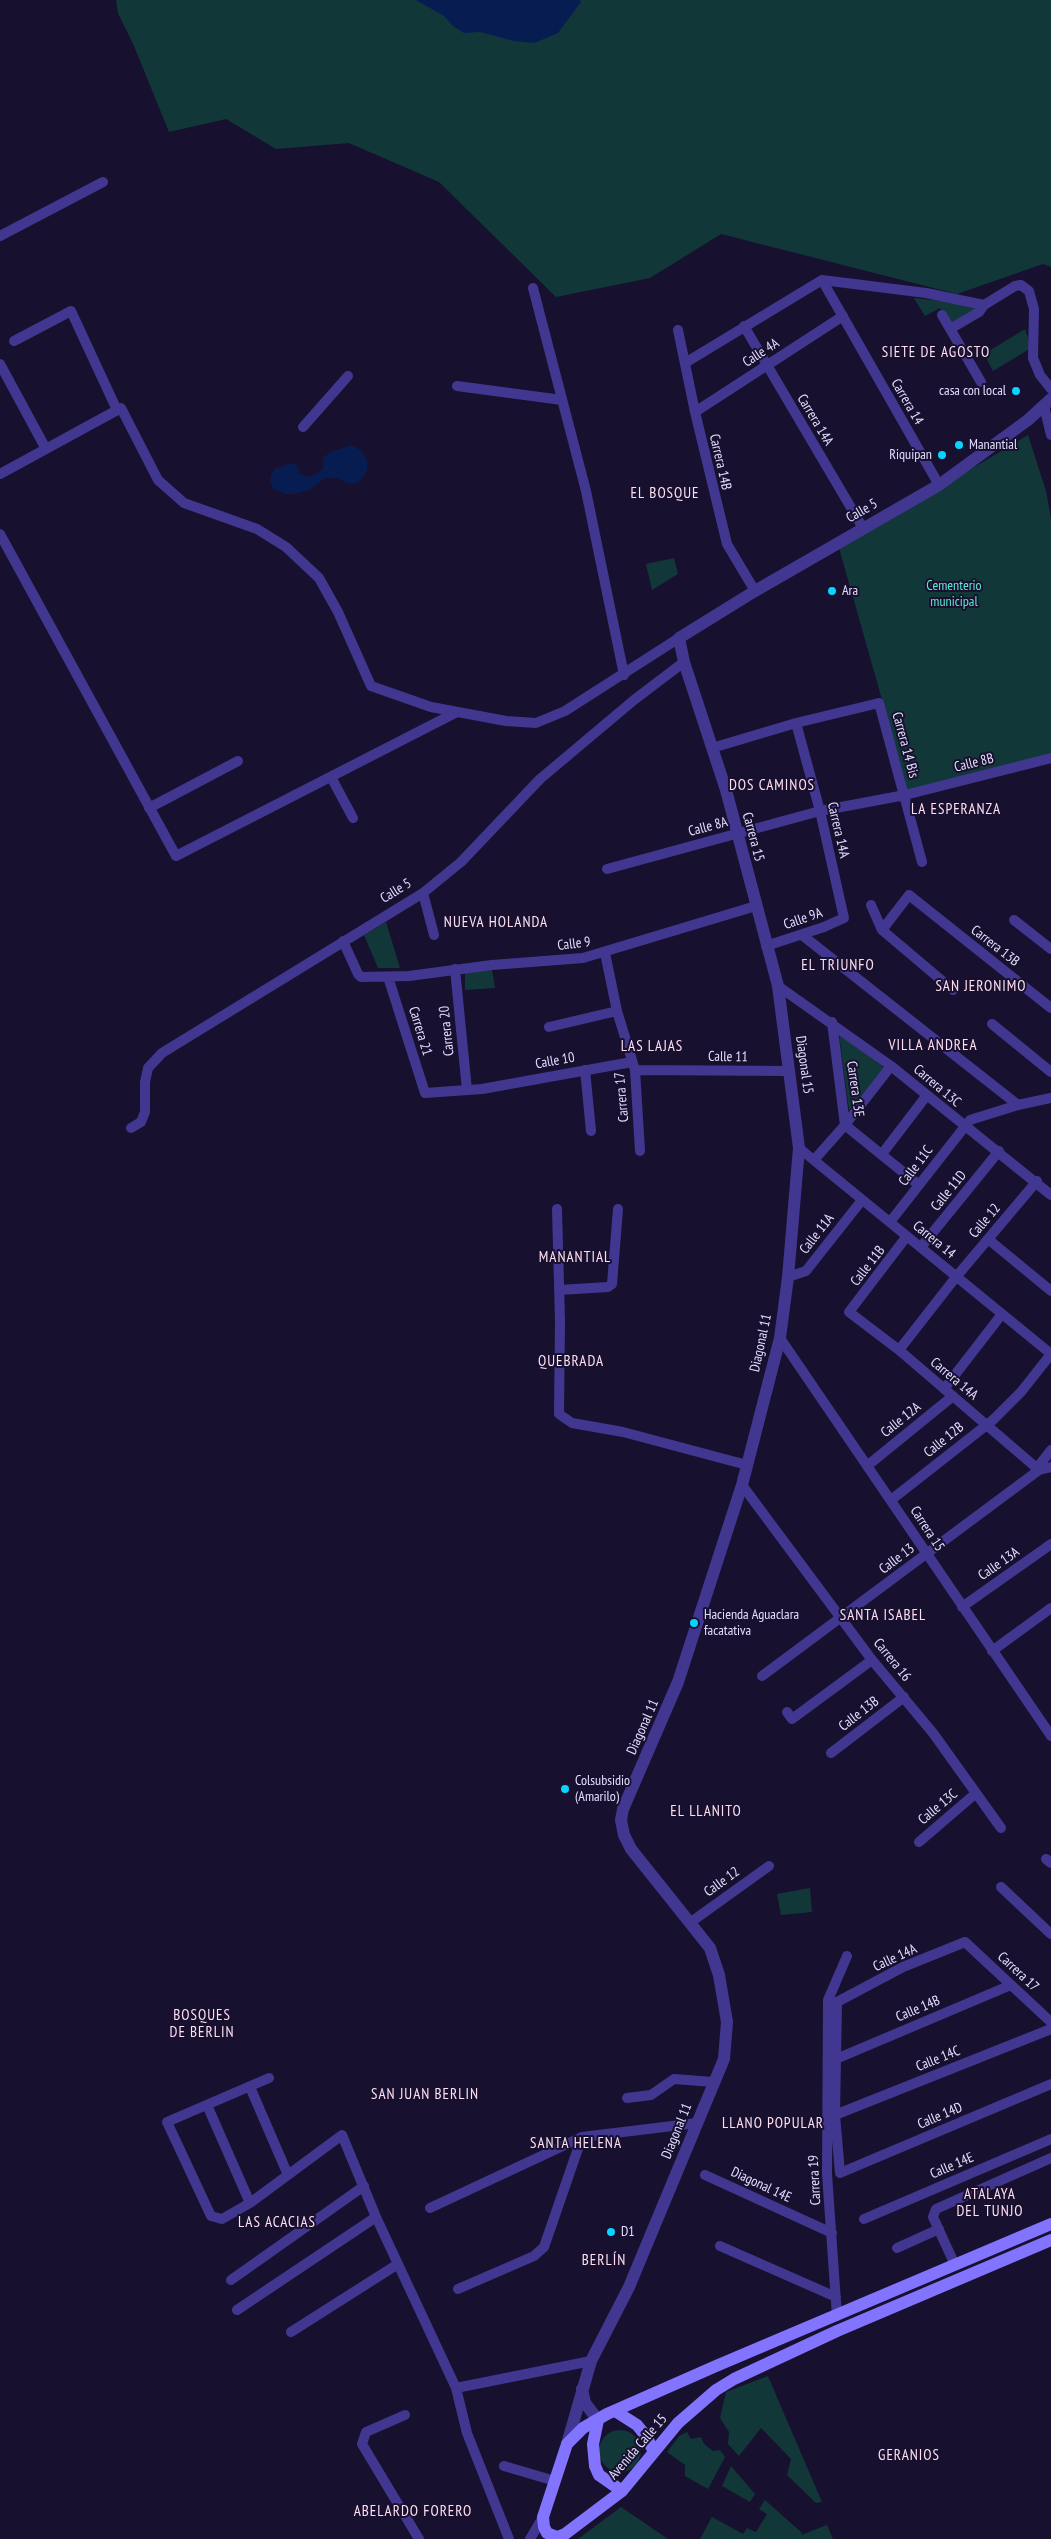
<!DOCTYPE html>
<html>
<head>
<meta charset="utf-8">
<style>
	body { margin:0 }
	canvas { display:block; background:#17102e }
</style>
</head>
<body>
<canvas width="1051" height="2539"></canvas>
<script>
const g = document.querySelector('canvas').getContext('2d');
g.lineJoin = 'round';
function fill(path, color) {
  g.fillStyle = color;
  g.fill(path, 'evenodd');
}
function poly(rows) {
  const path = new Path2D();
  for (const r of rows) {
    if (r.length === 3) {
      path.moveTo(r[0] + r[2], r[1]);
      path.arc(r[0], r[1], r[2], 0, 2 * Math.PI);
      continue;
    }
    path.moveTo(r[0], r[1]);
    for (let i = 2; i < r.length; i += 2) path.lineTo(r[i], r[i + 1]);
  }
  return path;
}
function trace(path, color, width, dash) {
  g.strokeStyle = color;
  g.lineWidth = width;
  g.lineCap = dash ? 'butt' : 'round';
  g.setLineDash(dash || []);
  g.stroke(path);
}
function write(font, color, halo, rows, align = 'center') {
  g.font = font + ' "PT Sans Narrow",sans-serif';
  g.lineWidth = 4;
  g.setLineDash([]);
  g.textBaseline = 'middle';
  g.strokeStyle = halo;
  g.fillStyle = color;
  for (const [text, x, y, turn = 0] of rows) {
    g.save();
    g.translate(x, y);
    g.rotate((+turn || 0) * Math.PI / 180);
    g.textAlign = isNaN(turn) ? turn : align;
    if (halo) g.strokeText(text, 0, 0);
    g.fillText(text, 0, 0);
    g.restore();
  }
}
const green = poly([
	[116,0,1051,0,1051,267,1043,264,957,294,721,234,650,278,556,297,439,182,349,143,276,149,226,119,169,132,134,46,118,13],
	[914,298,971,304,978,311,950,326,940,308,925,316],
	[1025,329,1031,348,993,371,984,354],
	[1028,435,1046,491,1051,518,1051,757,908,791,839,548],
	[674,558,678,574,652,590,646,564],
	[386,922,400,968,378,968,364,935],
	[492,970,495,988,465,990,465,972],
	[839,1033,884,1068,849,1111],
	[810,1888,812,1912,781,1915,777,1894],
	[768,2376,782,2409,822,2502,816,2503,787,2475,791,2459,761,2428,739,2456,728,2444,729,2432,720,2418,726,2392],
	[620,2451,21],
	[687,2432,691,2439,701,2437,704,2444,713,2451,720,2450,725,2457,708,2489,685,2476,685,2465,667,2452,679,2436],
	[731,2466,755,2494,750,2502,722,2486],
	[765,2500,802,2533,801,2535,827,2525,833,2539,700,2539,712,2517,743,2534,747,2528,756,2532,767,2514,759,2509],
	[621,2507,668,2539,578,2539]
]);
const water = poly([
	[416,0,580,0,581,2,558,33,534,43,514,41,480,32,464,33,453,26,444,16],
	[352,445,363,452,367,461,367,471,358,483,348,484,338,478,325,478,310,490,295,494,285,494,274,489,270,483,271,475,275,469,290,464,295,463,300,474,310,477,323,469,323,458,330,452]
]);
const minor = poly([
	[0,236,103,182],
	[822,280,939,485],
	[533,288,586,491,624,675],
	[942,315,981,382],
	[744,326,863,528],
	[950,329,979,312,984,305],
	[678,330,695,412,727,544,755,591],
	[14,341,71,311,117,410],
	[685,363,822,280,926,293,984,305,1015,286,1021,285,1029,291,1034,309,1033,358,1040,375,1051,389],
	[0,364,46,449],
	[457,386,562,400],
	[1044,406,1051,435],
	[695,412,843,316],
	[303,427,348,376],
	[0,474,121,408,158,480,184,503,257,529,286,547,319,578,338,612,371,686,431,707,506,721,536,723,565,711,679,638],
	[0,534,176,856,457,712],
	[712,748,796,723,879,703,922,862],
	[331,777,353,818],
	[149,808,238,761],
	[607,869,820,811,905,795,1051,758],
	[423,893,434,935],
	[871,905,882,930],
	[1014,920,1051,949],
	[802,935,1018,1105],
	[343,941,358,974,361,977,409,976,492,965,583,958,756,906],
	[766,946,824,927,844,918,820,811,796,723],
	[605,953,617,1011,635,1070,640,1151],
	[455,969,467,1090],
	[388,977,425,1093,482,1089,632,1062],
	[778,986,891,1066,1051,1195],
	[953,990,882,930,909,895,1051,1008],
	[832,1022,845,1125,919,1185],
	[992,1024,1051,1072],
	[549,1027,617,1011],
	[585,1070,591,1131],
	[635,1070,790,1071],
	[131,1128,141,1122,145,1112,145,1082,148,1068,162,1053,423,893,461,862,540,779,634,700,684,662],
	[799,1148,1051,1354],
	[882,1154,927,1095],
	[814,1160,845,1125,891,1066],
	[557,1209,560,1321,559,1414,572,1423,623,1432,747,1465],
	[890,1222,970,1120,1018,1105,1051,1098],
	[907,1236,849,1312,899,1350,1039,1470],
	[988,1239,1051,1291],
	[921,1247,999,1151],
	[788,1277,806,1271,862,1200],
	[559,1290,608,1287,612,1284,618,1209],
	[780,1338,1051,1736],
	[899,1350,956,1277,1037,1181],
	[944,1389,1002,1314],
	[867,1466,953,1396],
	[1037,1468,1051,1450],
	[742,1485,872,1660,933,1733,1001,1828],
	[891,1500,993,1420,1021,1392,1051,1354],
	[962,1607,1051,1544],
	[992,1651,1051,1608],
	[762,1676,1039,1470,1051,1467],
	[787,1712,792,1719,872,1660],
	[831,1753,904,1697],
	[919,1842,975,1794],
	[1046,1859,1051,1863],
	[1001,1887,1051,1934],
	[691,1922,769,1866],
	[1051,2022,965,1942,903,1967,837,2002,835,2115,840,2173,1051,2084],
	[836,2059,1011,1985],
	[269,2078,167,2122,211,2216,222,2219,250,2203,342,2135,376,2217,456,2388,467,2433,509,2539],
	[250,2087,288,2175],
	[627,2098,651,2095,674,2079,713,2082],
	[207,2105,250,2203],
	[835,2115,1051,2029],
	[705,2175,832,2233],
	[430,2208,582,2137,697,2123],
	[864,2219,1051,2139],
	[720,2246,836,2297],
	[897,2248,939,2229],
	[955,2265,933,2217,936,2209,1051,2158],
	[231,2280,364,2186],
	[458,2289,534,2256,544,2247,582,2137],
	[237,2310,376,2217],
	[837,2316,827,2174,828,2000,847,1956],
	[291,2332,398,2264],
	[456,2388,591,2361],
	[405,2415,366,2432,362,2444,419,2539],
	[504,2466,555,2481],
	[530,2539,543,2517]
]);
const tertiary = poly([
	[582,2389,585,2403,598,2420],
	[567,2444,591,2361,629,2287,724,2059,727,2022,719,1975,710,1948,631,1849,624,1835,621,1820,623,1809,678,1682,742,1485,780,1338,788,1277,799,1148,778,986,726,790,684,662,679,638,755,591,939,485,1028,420,1051,399]
]);
const secondary = poly([
	[1051,2224,716,2366,607,2414,583,2428,567,2444,543,2517,544,2527,547,2533,557,2537,565,2534,622,2491,678,2423,716,2390,734,2379,837,2331,1051,2240],
	[615,2411,637,2425,646,2436,654,2452],
	[598,2420,593,2444,595,2466,599,2475,622,2491]
]);
const markers = [
	[1016,391,5,"#09d4ff"],
	[959,445,5,"#09d4ff"],
	[942,455,5,"#09d4ff"],
	[832,591,5,"#09d4ff"],
	[694,1623,5,"#09d4ff"],
	[565,1789,5,"#09d4ff"],
	[611,2232,5,"#09d4ff"]
];
const streetNames = [
	["Calle 4A",761,353,-33],
	["Carrera 14",907,402,60],
	["Carrera 14A",815,420,59],
	["Carrera 14B",720,462,77],
	["Calle 5",862,511,-30],
	["Carrera 14 Bis",905,745,75],
	["Calle 8B",974,763,-14],
	["Calle 8A",708,827,-15],
	["Carrera 14A",838,830,77],
	["Carrera 15",753,837,75],
	["Calle 5",396,891,-32],
	["Calle 9A",803,919,-19],
	["Calle 9",574,944,-7],
	["Carrera 13B",995,946,38],
	["Carrera 21",420,1031,73],
	["Carrera 20",447,1031,-96],
	["Calle 11",728,1057,1],
	["Calle 10",555,1061,-10],
	["Diagonal 15",804,1065,82],
	["Carrera 13C",937,1086,40],
	["Carrera 13E",855,1089,82],
	["Carrera 17",622,1097,-95],
	["Calle 11C",916,1166,-53],
	["Calle 11D",949,1191,-51],
	["Calle 12",985,1221,-50],
	["Calle 11A",817,1234,-52],
	["Carrera 14",934,1240,39],
	["Calle 11B",868,1266,-52],
	["Diagonal 11",761,1343,-78],
	["Carrera 14A",954,1379,40],
	["Calle 12A",901,1420,-39],
	["Calle 12B",944,1440,-39],
	["Carrera 15",927,1529,57],
	["Calle 13",897,1559,-37],
	["Calle 13A",999,1564,-35],
	["Carrera 16",892,1660,51],
	["Calle 13B",859,1714,-38],
	["Diagonal 11",643,1727,-66],
	["Calle 13C",938,1807,-40],
	["Calle 12",722,1882,-36],
	["Calle 14A",895,1958,-25],
	["Carrera 17",1018,1972,43],
	["Calle 14B",918,2009,-23],
	["Calle 14C",938,2059,-22],
	["Calle 14D",940,2116,-23],
	["Diagonal 11",677,2131,-68],
	["Calle 14E",952,2166,-23],
	["Carrera 19",815,2180,-93],
	["Diagonal 14E",761,2185,25],
	["Avenida Calle 15",638,2447,-49]
];
const poiNames = [
	["casa con local",1006,391,"right"],
	["Manantial",969,445],
	["Riquipan",932,455,"right"],
	["Ara",842,591],
	["Hacienda Aguaclara",704,1615],
	["facatativa",704,1631],
	["Colsubsidio",575,1781],
	["(Amarilo)",575,1797],
	["D1",621,2232]
];
const parkNames = [
	["Cementerio",954,586],
	["municipal",954,602]
];
const neighbourhoodNames = [
	["SIETE DE AGOSTO",936,353],
	["EL BOSQUE",665,494],
	["DOS CAMINOS",772,786],
	["LA ESPERANZA",956,810],
	["NUEVA HOLANDA",496,923],
	["EL TRIUNFO",838,966],
	["SAN JERONIMO",981,987],
	["VILLA ANDREA",933,1046],
	["LAS LAJAS",652,1047],
	["MANANTIAL",575,1258],
	["QUEBRADA",571,1362],
	["SANTA ISABEL",883,1616],
	["EL LLANITO",706,1812],
	["BOSQUES",202,2016],
	["DE BERLIN",202,2033],
	["SAN JUAN BERLIN",425,2095],
	["LLANO POPULAR",773,2124],
	["SANTA HELENA",576,2144],
	["ATALAYA",990,2195],
	["DEL TUNJO",990,2212],
	["LAS ACACIAS",277,2223],
	["BERLÍN",604,2261],
	["GERANIOS",909,2456],
	["ABELARDO FORERO",413,2512]
];
fill(green, '#123739');
fill(water, '#071c50');
trace(minor, '#423790', 10);
trace(tertiary, '#423790', 12);
trace(secondary, '#8274ff', 12);
for (const [x, y, r, color] of markers) {
  const dot = new Path2D();
  dot.arc(x, y, r, 0, 2 * Math.PI);
  g.fillStyle = color;
  g.fill(dot);
  trace(dot, '#17102e', 2);
}
write('14px', '#e3ddff', '#17102e', streetNames);
write('14px', '#e3ddff', '#17102e', poiNames, 'left');
write('14px', '#5eead1', '#17102e', parkNames);
g.letterSpacing = '1px';
write('15px', '#ffdff1', '#17102e', neighbourhoodNames);
g.letterSpacing = '0px';
</script>
</body>
</html>
